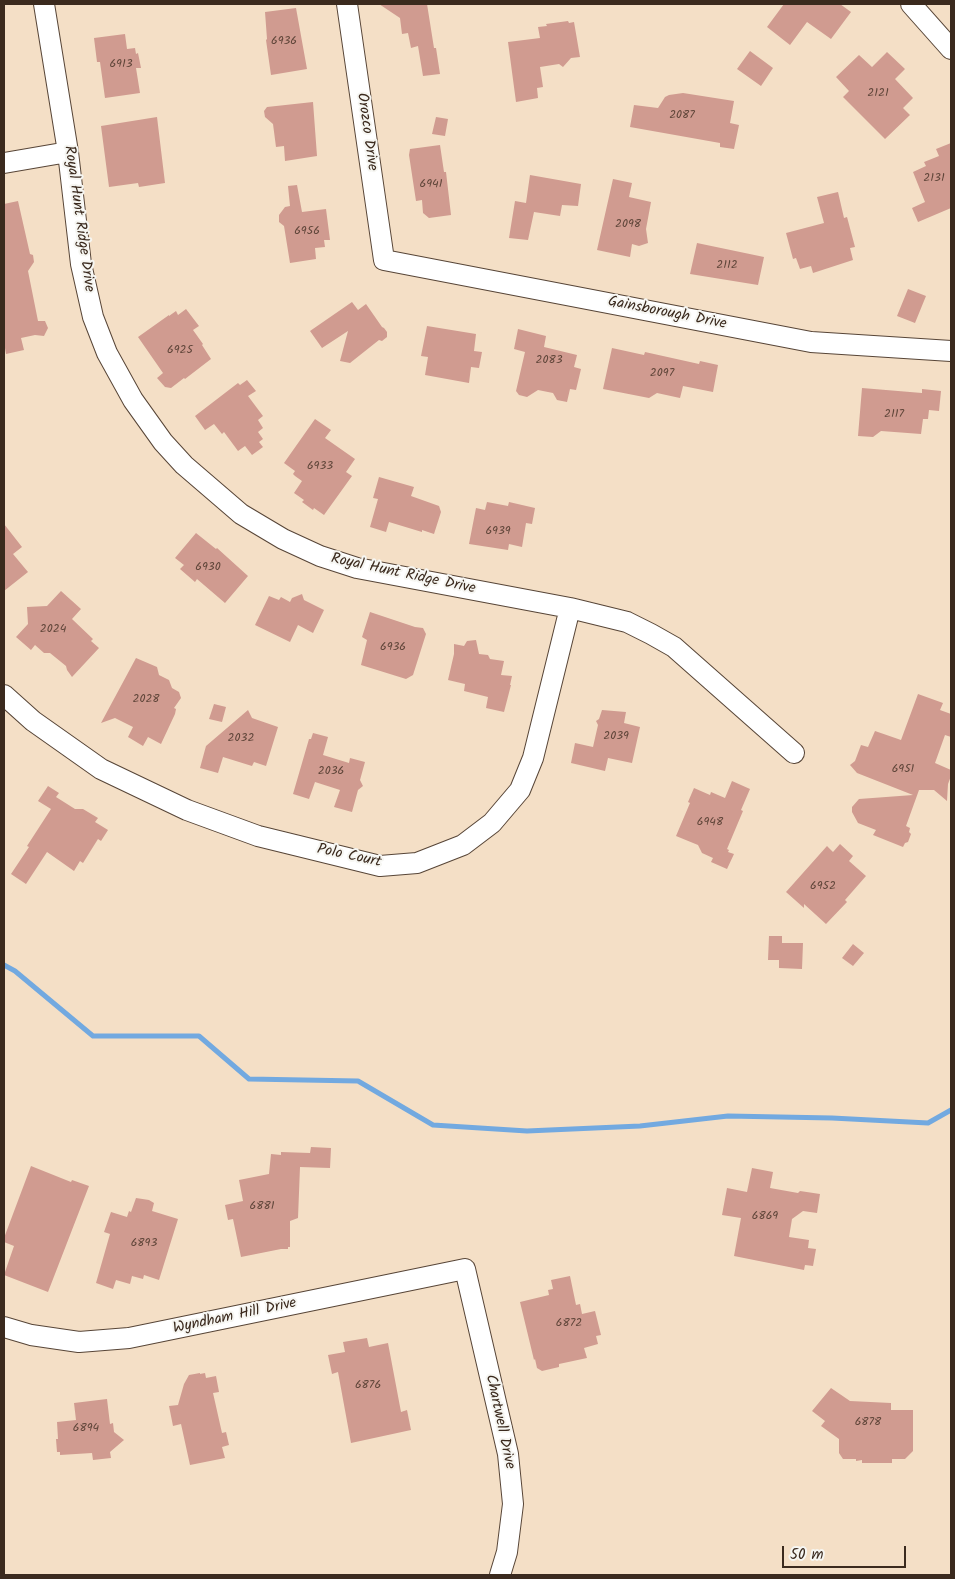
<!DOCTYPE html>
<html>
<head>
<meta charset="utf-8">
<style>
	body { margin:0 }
	#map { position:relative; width:955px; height:1579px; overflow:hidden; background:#f4dfc6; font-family:Kalam,sans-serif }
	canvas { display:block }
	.frame { position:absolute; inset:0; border:5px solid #3b2a1e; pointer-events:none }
	.scale { position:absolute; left:782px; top:1546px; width:124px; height:22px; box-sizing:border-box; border:2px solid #3b2a1e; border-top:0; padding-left:6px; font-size:15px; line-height:18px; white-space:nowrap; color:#3b2a1e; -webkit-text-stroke:4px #f6f6f2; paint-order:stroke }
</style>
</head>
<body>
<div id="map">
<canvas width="955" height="1579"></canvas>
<div class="frame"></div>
<div class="scale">50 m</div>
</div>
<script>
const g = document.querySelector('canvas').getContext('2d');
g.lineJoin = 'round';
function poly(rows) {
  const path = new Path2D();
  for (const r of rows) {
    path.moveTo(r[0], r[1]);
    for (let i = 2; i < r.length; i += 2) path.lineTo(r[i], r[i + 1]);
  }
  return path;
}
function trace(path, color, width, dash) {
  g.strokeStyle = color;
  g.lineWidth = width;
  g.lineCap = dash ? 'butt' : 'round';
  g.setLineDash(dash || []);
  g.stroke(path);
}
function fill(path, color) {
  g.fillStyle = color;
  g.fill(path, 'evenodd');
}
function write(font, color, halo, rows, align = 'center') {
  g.font = font + ' Kalam,sans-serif';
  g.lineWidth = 4;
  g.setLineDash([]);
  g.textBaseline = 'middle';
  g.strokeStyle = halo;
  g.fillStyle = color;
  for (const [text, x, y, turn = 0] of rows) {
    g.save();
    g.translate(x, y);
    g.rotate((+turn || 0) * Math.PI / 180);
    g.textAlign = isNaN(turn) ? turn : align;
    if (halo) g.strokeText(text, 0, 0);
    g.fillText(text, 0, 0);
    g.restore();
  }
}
const stream = poly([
	[4,965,15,971,93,1036,199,1036,249,1079,358,1081,433,1125,527,1131,640,1126,728,1116,832,1118,928,1123,951,1110]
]);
const building = poly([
	[379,4,427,4,434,48,436,48,440,74,423,76,418,46,411,48,408,33,402,34,400,18],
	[784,4,840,4,851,12,831,39,807,22,790,45,767,27],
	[296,8,307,69,271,75,266,40,267,39,265,12],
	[568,21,569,23,574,22,580,57,571,58,563,67,559,64,540,67,543,87,537,88,538,98,516,102,508,42,540,38,538,27,547,26,546,24],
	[125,34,127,49,135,48,136,54,138,53,141,68,136,68,140,93,105,98,100,62,97,62,94,38],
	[750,51,773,68,761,86,737,69],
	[887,52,905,69,895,79,913,98,903,108,910,115,885,139,843,97,849,91,836,77,859,55,872,67],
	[683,93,734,101,730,123,739,125,734,149,720,147,720,143,630,127,634,105,658,108,665,97,669,95],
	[313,102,317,156,285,161,284,146,276,147,273,124,265,117,264,111,267,107],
	[157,117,165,183,139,187,138,183,109,187,101,126],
	[436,117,448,119,445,136,432,134],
	[951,143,951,208,918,222,912,208,925,202,913,172,926,166,924,162,939,156,936,149],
	[440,145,444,172,446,172,451,215,429,218,423,213,422,200,416,201,409,155,410,149],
	[530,175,581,184,578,206,562,205,560,216,534,212,528,240,509,238,515,201,526,203],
	[613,179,632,183,629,197,651,202,646,229,648,243,639,246,632,244,630,257,597,250],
	[297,185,302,212,326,209,330,240,324,240,325,247,315,248,316,259,290,263,284,226,279,222,279,215,285,207,290,206,288,186],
	[838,192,844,218,847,217,855,247,850,248,853,260,813,273,811,266,800,269,796,258,793,259,786,233,824,223,817,197],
	[18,201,30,254,33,255,34,262,28,271,38,321,45,321,48,328,44,336,35,335,21,338,24,350,6,354,4,342,4,204],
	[697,243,764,257,758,285,690,274],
	[908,289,926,296,915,323,897,316],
	[352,302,358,310,366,304,382,327,384,328,387,332,387,337,382,341,379,340,350,363,340,361,348,331,322,348,310,331],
	[186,309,199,326,193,330,203,344,202,345,211,359,185,379,184,378,171,388,165,387,157,378,163,373,138,337,169,315,169,316,176,311,178,315],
	[427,326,476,334,474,351,482,352,479,368,471,367,469,383,425,375,428,357,421,356],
	[518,329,546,336,544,347,577,355,574,367,581,369,576,390,570,389,567,402,557,400,553,393,538,390,527,397,519,395,516,391,525,352,514,349],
	[612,348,644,355,645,352,699,364,700,361,718,365,713,392,683,386,680,398,657,393,649,398,603,389],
	[247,380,256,391,248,396,263,416,258,420,263,428,258,432,263,439,259,442,263,447,252,455,245,446,238,451,224,432,222,434,214,424,205,430,195,416,238,383,240,385],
	[862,388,922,393,922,389,941,391,939,411,929,410,928,419,923,419,921,434,881,431,873,437,858,436],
	[315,419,331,430,325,438,355,459,346,472,352,476,324,515,314,508,313,510,302,502,304,500,294,493,302,481,295,476,293,474,295,471,284,463],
	[379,477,414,487,411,496,439,506,441,512,434,534,422,530,422,532,389,522,386,532,370,527,378,499,373,498],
	[487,502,508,506,509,502,535,508,532,524,526,523,522,547,509,544,508,550,469,544,476,508,485,510],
	[4,524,22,547,13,554,28,572,4,591],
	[196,533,216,549,217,548,248,576,225,603,197,579,195,582,180,569,184,565,175,558],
	[61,591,81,609,72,619,93,639,91,641,99,648,72,677,67,670,66,666,50,653,44,653,35,645,31,650,16,637,28,624,27,607,47,606],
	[302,594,304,600,324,610,313,633,298,625,290,642,255,625,269,596,279,600,281,597,290,602,292,598],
	[370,612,415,627,423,628,426,634,413,675,406,679,361,665,367,640,362,637],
	[476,640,479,654,488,655,490,659,504,661,501,675,512,676,510,685,511,685,504,712,486,708,488,697,464,691,465,684,448,680,454,654,454,644,464,646,467,641],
	[136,658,157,667,159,675,169,680,172,688,179,692,181,698,174,708,176,709,175,714,161,744,148,737,143,746,128,737,133,727,115,718,101,723],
	[918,694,943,703,940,710,951,714,951,737,945,735,935,763,951,770,951,776,948,784,947,801,934,790,919,790,906,826,910,828,909,832,911,834,908,842,905,843,903,847,873,835,876,830,858,823,852,812,852,807,859,799,913,795,857,773,850,765,855,761,861,745,868,747,875,731,901,740],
	[214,704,226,707,222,722,209,719],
	[248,710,252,718,278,727,266,766,254,762,252,766,223,757,218,773,200,768,206,746],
	[602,710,626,712,624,723,640,727,632,763,608,758,605,771,571,763,575,743,593,747,598,725,596,721,599,719],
	[313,733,328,737,323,755,349,763,350,758,365,762,360,780,363,786,358,790,352,812,334,807,340,790,315,782,309,799,293,794,309,739,311,739],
	[732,781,750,789,741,810,743,811,727,849,729,850,728,852,734,854,727,869,711,862,713,858,702,853,698,845,676,836,690,803,688,802,694,788,710,795,711,792,725,798],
	[48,786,59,793,56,797,75,809,83,809,98,818,95,822,108,830,101,841,98,839,83,863,80,861,74,871,47,852,26,884,11,874,29,847,27,846,51,809,38,801],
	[840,844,853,856,849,861,866,876,845,900,847,902,826,924,804,904,804,908,786,892,827,846,833,852],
	[769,936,782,936,782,943,803,943,802,969,779,968,779,960,768,960],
	[853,944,864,953,853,966,842,958],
	[311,1147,331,1148,330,1168,300,1167,298,1218,290,1221,290,1247,288,1247,288,1249,281,1249,241,1257,233,1219,228,1220,225,1205,243,1201,239,1180,269,1174,271,1154,281,1155,281,1152,310,1153],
	[31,1166,71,1182,72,1180,89,1186,48,1292,4,1275,14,1246,4,1242,4,1238],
	[752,1168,773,1172,770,1188,798,1193,800,1191,820,1194,817,1213,803,1211,792,1219,789,1237,809,1240,808,1248,816,1249,813,1266,805,1265,804,1270,734,1256,741,1218,722,1215,727,1188,747,1192],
	[136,1198,149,1200,154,1203,152,1211,178,1219,159,1280,144,1275,143,1279,132,1276,130,1284,116,1280,113,1289,96,1283,110,1234,104,1232,111,1212,127,1217,129,1211,131,1212],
	[570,1276,576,1305,580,1304,582,1314,595,1311,601,1335,596,1336,598,1344,584,1348,587,1358,559,1364,559,1367,542,1371,537,1368,535,1359,534,1360,520,1302,549,1295,548,1290,553,1289,551,1280],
	[367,1338,369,1347,388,1343,401,1412,407,1410,411,1430,351,1443,338,1372,332,1374,328,1355,345,1352,343,1342],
	[200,1373,200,1374,205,1373,206,1378,216,1376,219,1392,213,1393,222,1433,226,1432,229,1445,222,1447,225,1458,190,1465,181,1424,173,1426,169,1406,178,1405,184,1384,189,1375],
	[831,1388,850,1401,891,1403,891,1410,913,1410,913,1451,905,1459,892,1459,892,1463,862,1463,862,1460,856,1461,856,1459,843,1459,839,1453,839,1439,821,1426,825,1421,812,1411],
	[107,1399,110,1424,113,1423,114,1432,124,1440,110,1452,111,1458,93,1460,92,1453,60,1455,60,1452,57,1452,56,1439,58,1439,57,1422,76,1420,74,1403]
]);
const street = poly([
	[44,4,68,152,81,264,93,317,107,353,133,400,163,442,184,465,241,514,283,539,320,556,357,568,570,608,627,622,651,634,674,647,794,753],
	[347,4,384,260,811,342,951,351],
	[911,4,951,49],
	[4,163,68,152],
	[4,695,33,721,101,769,187,810,258,836,380,866,417,863,463,845,492,823,520,790,533,758,570,608],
	[4,1327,31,1335,79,1342,129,1338,465,1269,508,1454,513,1504,507,1552,500,1575]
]);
const numberNames = [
	["6936",284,42],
	["6913",121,65],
	["2121",878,94],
	["2087",682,116],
	["2131",934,179],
	["6941",431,185],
	["2098",628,225],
	["6956",307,232],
	["2112",727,266],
	["6925",180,351],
	["2083",549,361],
	["2097",662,374],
	["2117",894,415],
	["6933",320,467],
	["6939",498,532],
	["6930",208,568],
	["2024",53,630],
	["6936",393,648],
	["2028",146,700],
	["2039",616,737],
	["2032",241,739],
	["6951",903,770],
	["2036",331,772],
	["6948",710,823],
	["6952",823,887],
	["6881",262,1207],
	["6869",765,1217],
	["6893",144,1244],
	["6872",569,1324],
	["6876",368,1386],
	["6878",868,1423],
	["6894",86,1429]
];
const streetNames = [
	["Orozco Drive",366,132,82],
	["Royal Hunt Ridge Drive",78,219,82],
	["Gainsborough Drive",667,314,11],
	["Royal Hunt Ridge Drive",403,575,12],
	["Polo Court",349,857,12],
	["Wyndham Hill Drive",235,1317,-12],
	["Chartwell Drive",499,1422,78]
];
trace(stream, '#72a9e0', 5);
fill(building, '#d09b90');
trace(street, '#574537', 22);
trace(street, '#fff', 20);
write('12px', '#60463a', null, numberNames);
write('15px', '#3b2a1e', '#f6f6f2', streetNames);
</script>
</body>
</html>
